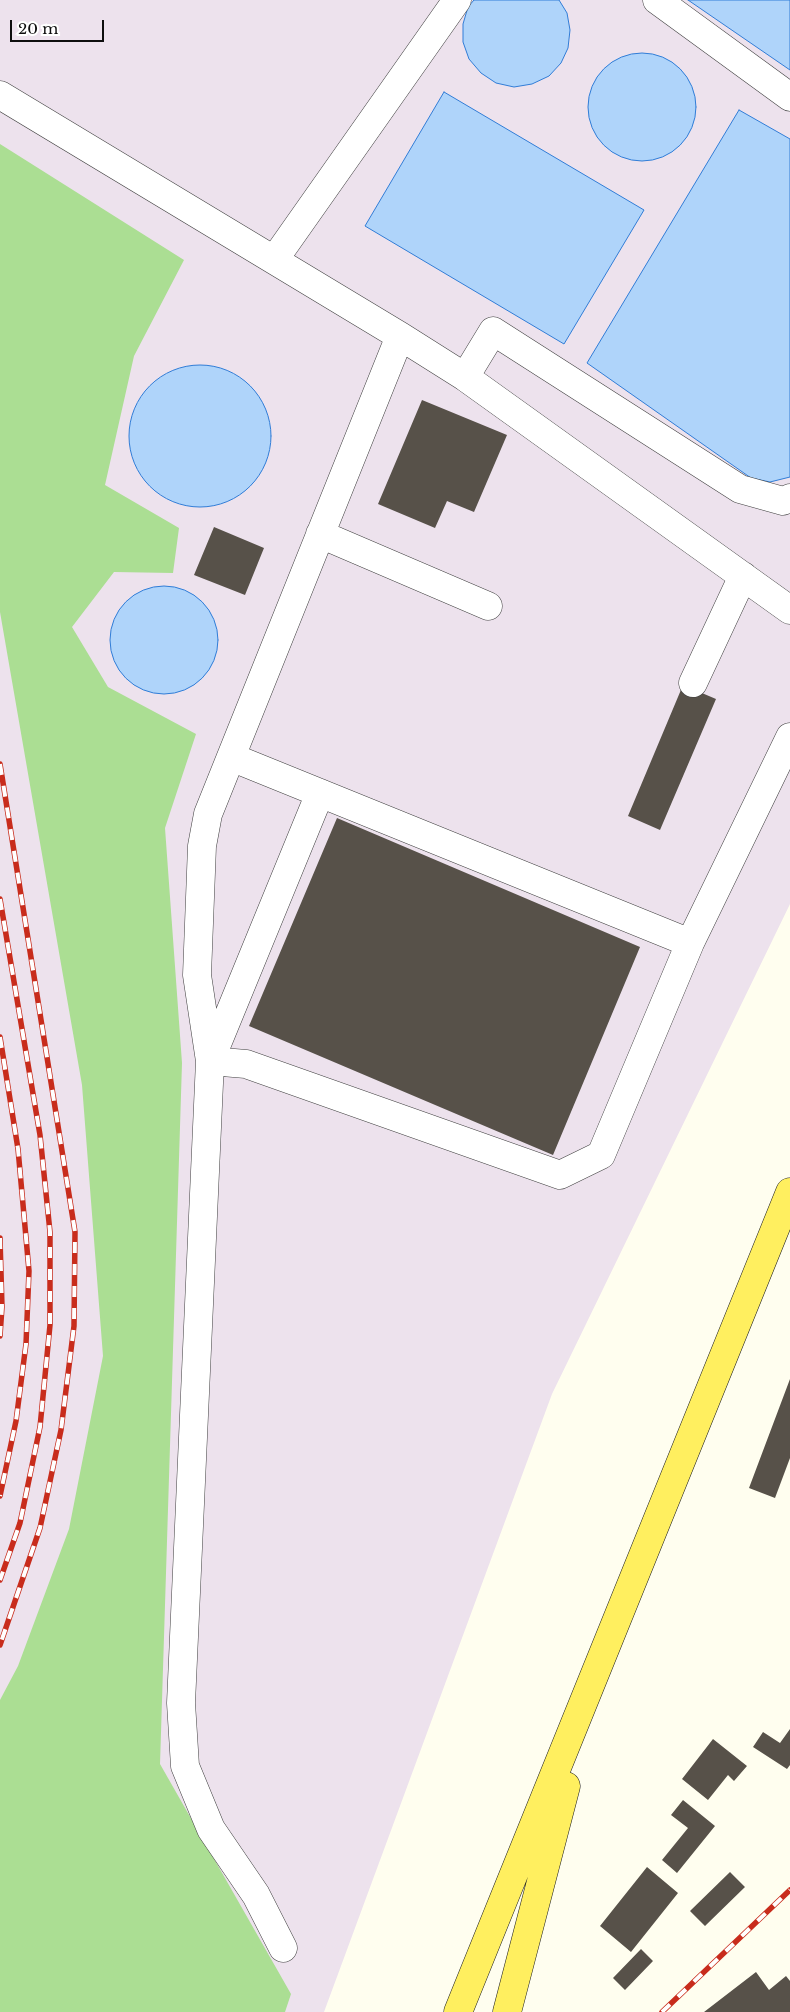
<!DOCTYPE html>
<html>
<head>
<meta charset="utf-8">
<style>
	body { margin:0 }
	#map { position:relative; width:790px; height:2012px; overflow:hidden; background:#fffeef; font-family:"Libre Baskerville",serif }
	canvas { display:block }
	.scale { position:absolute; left:10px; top:20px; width:94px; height:22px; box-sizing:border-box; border:2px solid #0e0e0e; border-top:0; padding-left:6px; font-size:15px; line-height:18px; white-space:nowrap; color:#0e0e0e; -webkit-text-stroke:4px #fff; paint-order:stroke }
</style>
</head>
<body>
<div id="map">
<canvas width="790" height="2012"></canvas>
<div class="scale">20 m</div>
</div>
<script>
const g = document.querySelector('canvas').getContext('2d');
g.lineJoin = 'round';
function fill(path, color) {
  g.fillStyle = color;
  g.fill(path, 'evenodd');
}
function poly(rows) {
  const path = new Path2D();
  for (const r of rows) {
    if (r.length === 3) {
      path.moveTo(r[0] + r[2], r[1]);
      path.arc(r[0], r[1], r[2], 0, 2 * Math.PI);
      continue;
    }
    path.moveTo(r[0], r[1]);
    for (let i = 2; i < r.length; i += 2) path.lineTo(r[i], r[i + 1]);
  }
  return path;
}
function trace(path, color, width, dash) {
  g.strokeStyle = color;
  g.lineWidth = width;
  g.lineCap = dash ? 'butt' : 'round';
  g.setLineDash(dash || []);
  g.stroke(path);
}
const industrial = poly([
	[0,0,790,0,790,904,552,1394,324,2012,0,2012]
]);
const forest = poly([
	[0,144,184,260,134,356,105,485,179,528,173,573,114,572,72,627,108,687,196,734,165,828,182,1063,160,1764,291,1994,285,2012,0,2012,0,1700,18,1666,69,1529,103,1356,82,1085,0,612]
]);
const water = poly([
	[474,0,559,0,567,13,570,30,568,48,561,63,549,76,532,84,514,87,496,83,481,73,469,59,463,42,463,24,468,7,474,0],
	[688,0,790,0,790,70,688,0],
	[642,107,54],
	[444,92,644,210,564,344,365,226,444,92],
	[739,110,790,139,790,477,770,482,751,478,587,363,739,110],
	[200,436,71],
	[164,640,54]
]);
const building = poly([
	[422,400,507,435,474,512,447,501,435,528,378,504],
	[214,527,264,548,245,595,194,575],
	[683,685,716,699,660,830,628,816],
	[337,818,640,947,553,1155,249,1026],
	[790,1379,790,1458,775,1498,749,1488],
	[790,1729,790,1765,787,1769,753,1747,763,1732,780,1743],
	[713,1739,747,1766,734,1781,728,1775,708,1800,682,1779],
	[683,1800,715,1826,677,1873,662,1860,688,1828,671,1815],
	[647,1867,678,1893,631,1952,600,1926],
	[730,1872,745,1887,705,1926,690,1911],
	[641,1949,653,1961,625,1990,613,1978],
	[756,1972,769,1990,786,1976,790,1981,790,2012,704,2012]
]);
const minor = poly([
	[657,0,790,97],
	[0,95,400,336,465,377,790,610],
	[274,260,457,0],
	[465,377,493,331,740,489,783,501,790,498],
	[320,534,488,606],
	[693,683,743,576],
	[231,757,690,943],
	[320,793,210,1061,246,1064,560,1175,601,1155,690,943,790,737],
	[283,1948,256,1895,211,1829,185,1766,181,1703,210,1061,197,975,202,846,208,814,400,336]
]);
const major = poly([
	[458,2012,790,1192],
	[507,2012,566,1786]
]);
const rail = poly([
	[0,764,75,1232,74,1326,61,1430,40,1528,0,1645],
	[0,899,40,1135,50,1232,50,1325,40,1427,20,1523,0,1580],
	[0,1037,18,1149,29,1271,26,1344,16,1421,0,1496],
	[0,1238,2,1307,0,1336],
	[662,2012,790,1890]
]);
fill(industrial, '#ede2ed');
fill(forest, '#abde93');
fill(water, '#afd4fa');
trace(water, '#317dd7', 1);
fill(building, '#575149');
trace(minor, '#414141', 29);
trace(major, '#1f1f1f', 29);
trace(minor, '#fff', 28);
trace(major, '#ffef5f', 28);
trace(rail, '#c82c1c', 5.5);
trace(rail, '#fff', 4, [11]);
</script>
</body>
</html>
